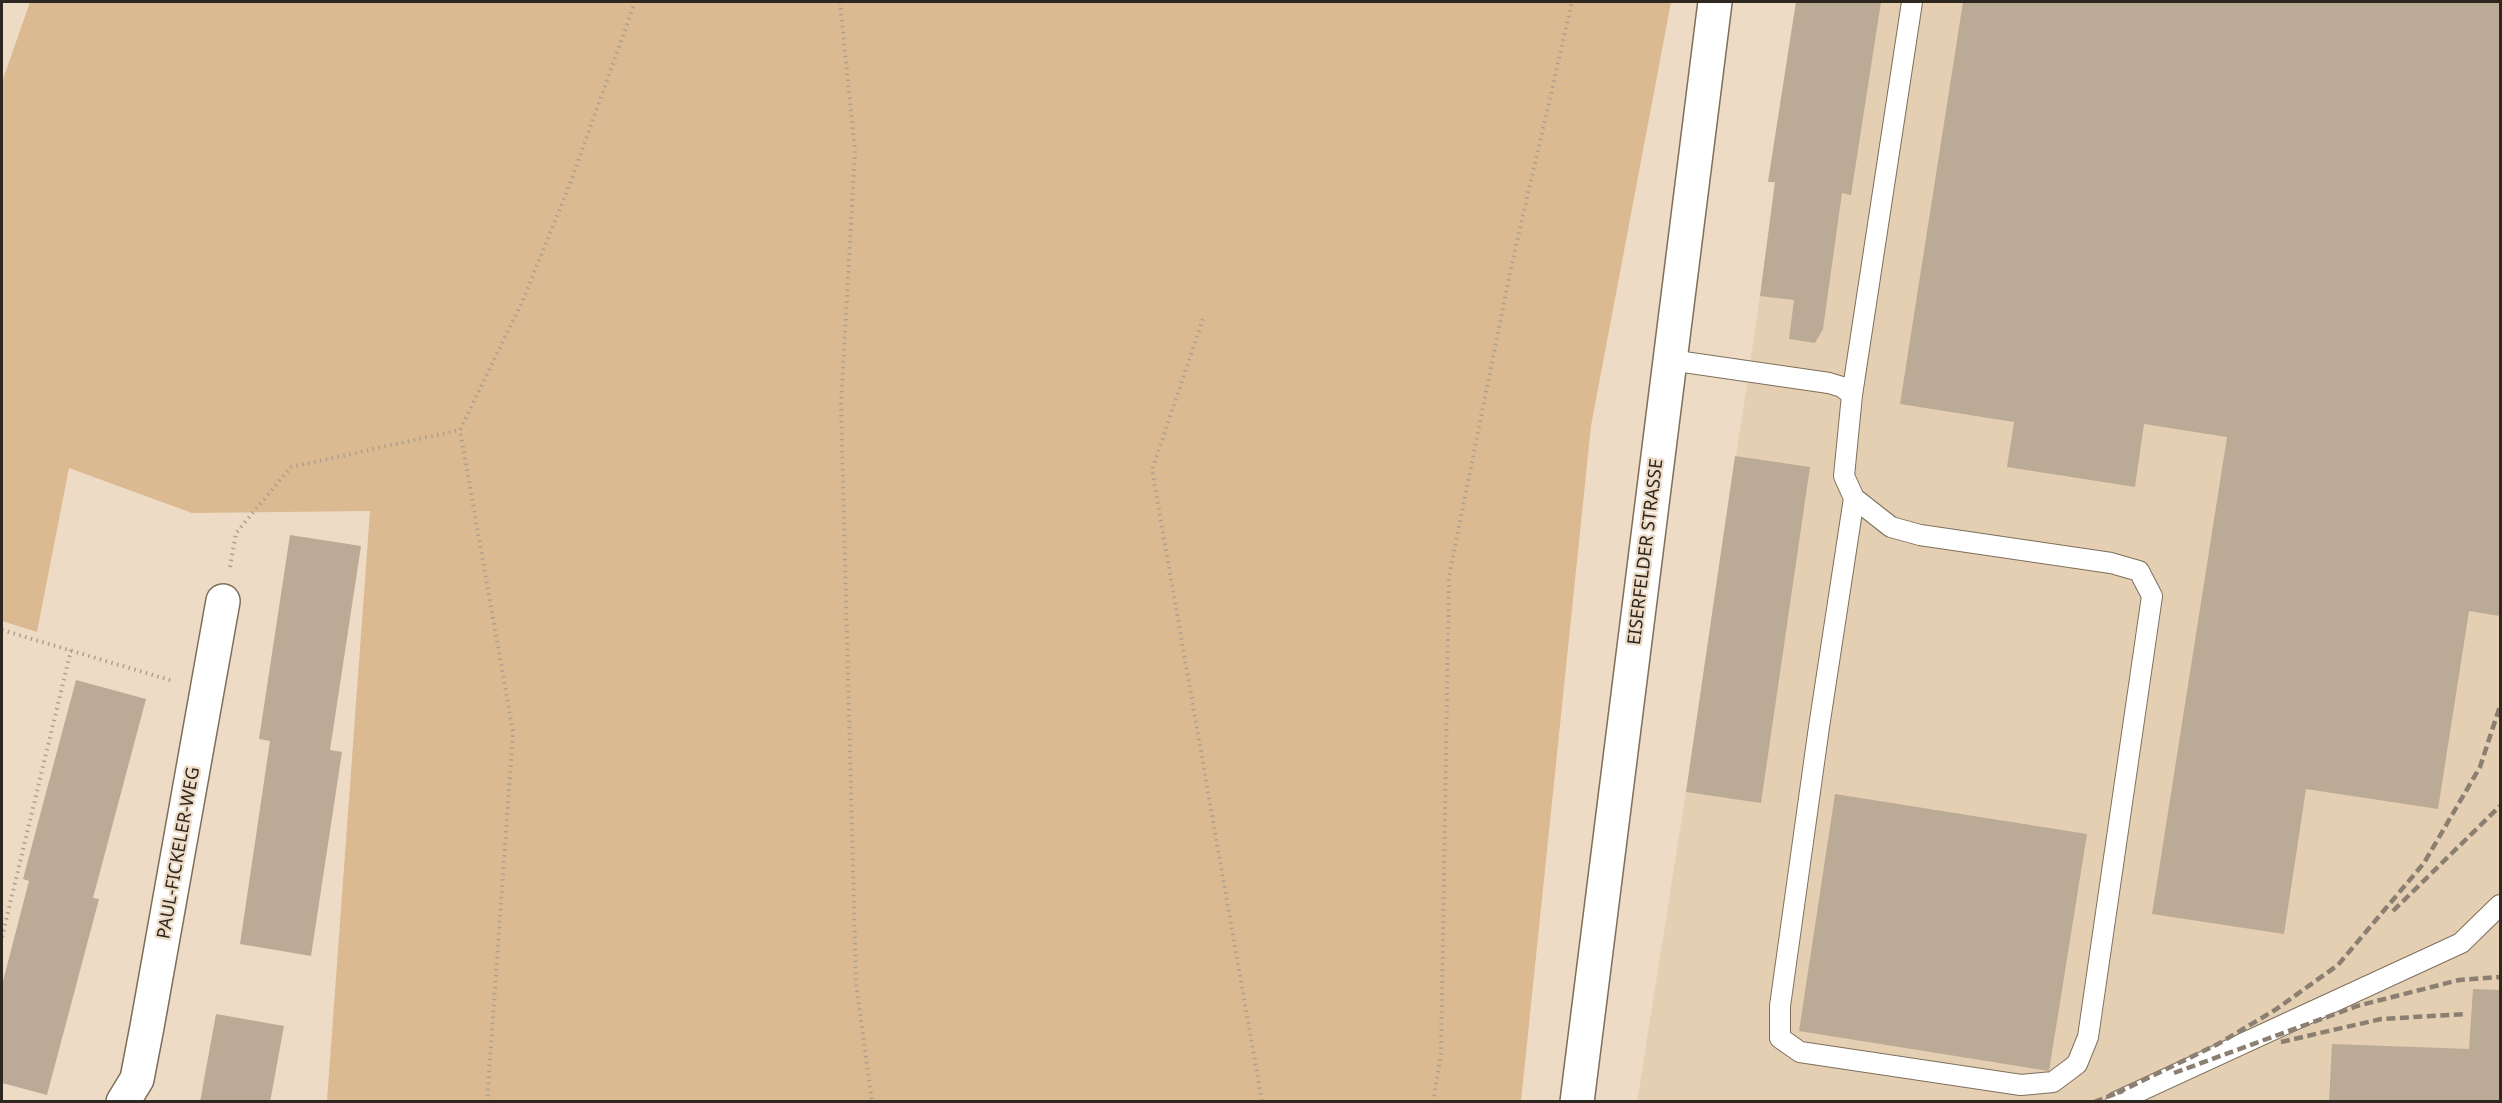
<!DOCTYPE html>
<html>
<head>
<meta charset="utf-8">
<style>
	body { margin:0 }
	#map { position:relative; width:2502px; height:1103px; overflow:hidden; background:#eddbc6; font-family:"Noto Sans",sans-serif }
	canvas { display:block }
	.frame { position:absolute; inset:0; border:3px solid #2e271f; pointer-events:none }
</style>
</head>
<body>
<div id="map">
<canvas width="2502" height="1103"></canvas>
<div class="frame"></div>
</div>
<script>
const g = document.querySelector('canvas').getContext('2d');
g.lineJoin = 'round';
function fill(path, color) {
  g.fillStyle = color;
  g.fill(path, 'evenodd');
}
function poly(rows) {
  const path = new Path2D();
  for (const r of rows) {
    path.moveTo(r[0], r[1]);
    for (let i = 2; i < r.length; i += 2) path.lineTo(r[i], r[i + 1]);
  }
  return path;
}
function trace(path, color, width, dash) {
  g.strokeStyle = color;
  g.lineWidth = width;
  g.lineCap = dash ? 'butt' : 'round';
  g.setLineDash(dash || []);
  g.stroke(path);
}
function write(font, color, halo, rows, align = 'center') {
  g.font = font + ' "Noto Sans",sans-serif';
  g.lineWidth = 4.5;
  g.setLineDash([]);
  g.textBaseline = 'middle';
  g.strokeStyle = halo;
  g.fillStyle = color;
  for (const [text, x, y, turn = 0] of rows) {
    g.save();
    g.translate(x, y);
    g.rotate((+turn || 0) * Math.PI / 180);
    g.textAlign = isNaN(turn) ? turn : align;
    if (halo) g.strokeText(text, 0, 0);
    g.fillText(text, 0, 0);
    g.restore();
  }
}
const built = poly([
	[1796,2,2500,2,2500,1101,1637,1102,1686,792,1760,296,1775,183,1768,182]
]);
const green = poly([
	[30,2,1671,2,1591,426,1521,1101,327,1101,370,511,192,513,69,468,37,632,2,621,2,82]
]);
const building = poly([
	[1796,2,1881,2,1851,195,1842,193,1823,329,1815,343,1789,339,1794,300,1760,296,1775,182,1768,182],
	[1963,2,2500,2,2500,616,2469,611,2438,809,2306,789,2284,934,2152,914,2227,437,2144,424,2135,487,2007,467,2014,422,1900,404],
	[1735,456,1810,467,1761,803,1686,792],
	[290,535,361,546,330,750,342,752,311,956,240,944,270,741,259,739],
	[76,680,146,699,93,898,99,899,47,1095,2,1083,2,985,29,881,23,879],
	[1835,794,2087,834,2049,1071,1799,1031],
	[2473,989,2500,990,2500,1102,2329,1102,2332,1044,2469,1049],
	[216,1014,284,1026,270,1102,200,1102]
]);
const path = poly([
	[840,2,855,151,841,405,856,983,872,1102],
	[1203,319,1152,470,1262,1102],
	[230,567,236,533,291,467,460,430],
	[2,630,173,681],
	[2,937,71,650],
	[487,1102,513,732,460,430,523,300,571,181,635,2],
	[1433,1102,1441,1054,1449,576,1511,268,1572,2]
]);
const lane = poly([
	[1670,360,1829,383,1842,387,1852,395,1844,476,1854,498,1891,527,1920,535,2111,563,2139,571,2152,596,2088,1037,2077,1064,2053,1082,2021,1085,1800,1052,1780,1038,1780,1006,1819,727,1854,498],
	[1852,395,1912,2],
	[2116,1102,2461,943,2500,905]
]);
const street = poly([
	[123,1102,137,1079,147,1027,223,601]
]);
const secondary = poly([
	[1577,1102,1715,2]
]);
const rail = poly([
	[2393,911,2500,806],
	[2281,1042,2381,1019,2467,1014],
	[2174,1073,2357,1006,2459,980,2500,977],
	[2117,1093,2218,1044,2275,1010,2338,965,2424,863,2480,767,2500,706],
	[2094,1102,2123,1091]
]);
const streetNames = [
	["EISERFELDER STRASSE",1646,552,-83],
	["PAUL-FICKELER-WEG",179,853,-80]
];
fill(built, '#e5cfb3');
fill(green, '#dbba91');
fill(building, '#bbaa95');
trace(lane, '#7e6f5b', 22);
trace(street, '#7e6f5b', 36);
trace(secondary, '#7e6f5b', 36);
trace(path, '#aea08f', 4, [1.5, 4.5]);
trace(lane, '#fff', 20);
trace(street, '#fff', 33);
trace(secondary, '#fff', 33);
trace(rail, '#8b7f71', 4.5, [9, 4.5]);
write('18px', '#2e271f', '#eddbc6', streetNames);
</script>
</body>
</html>
